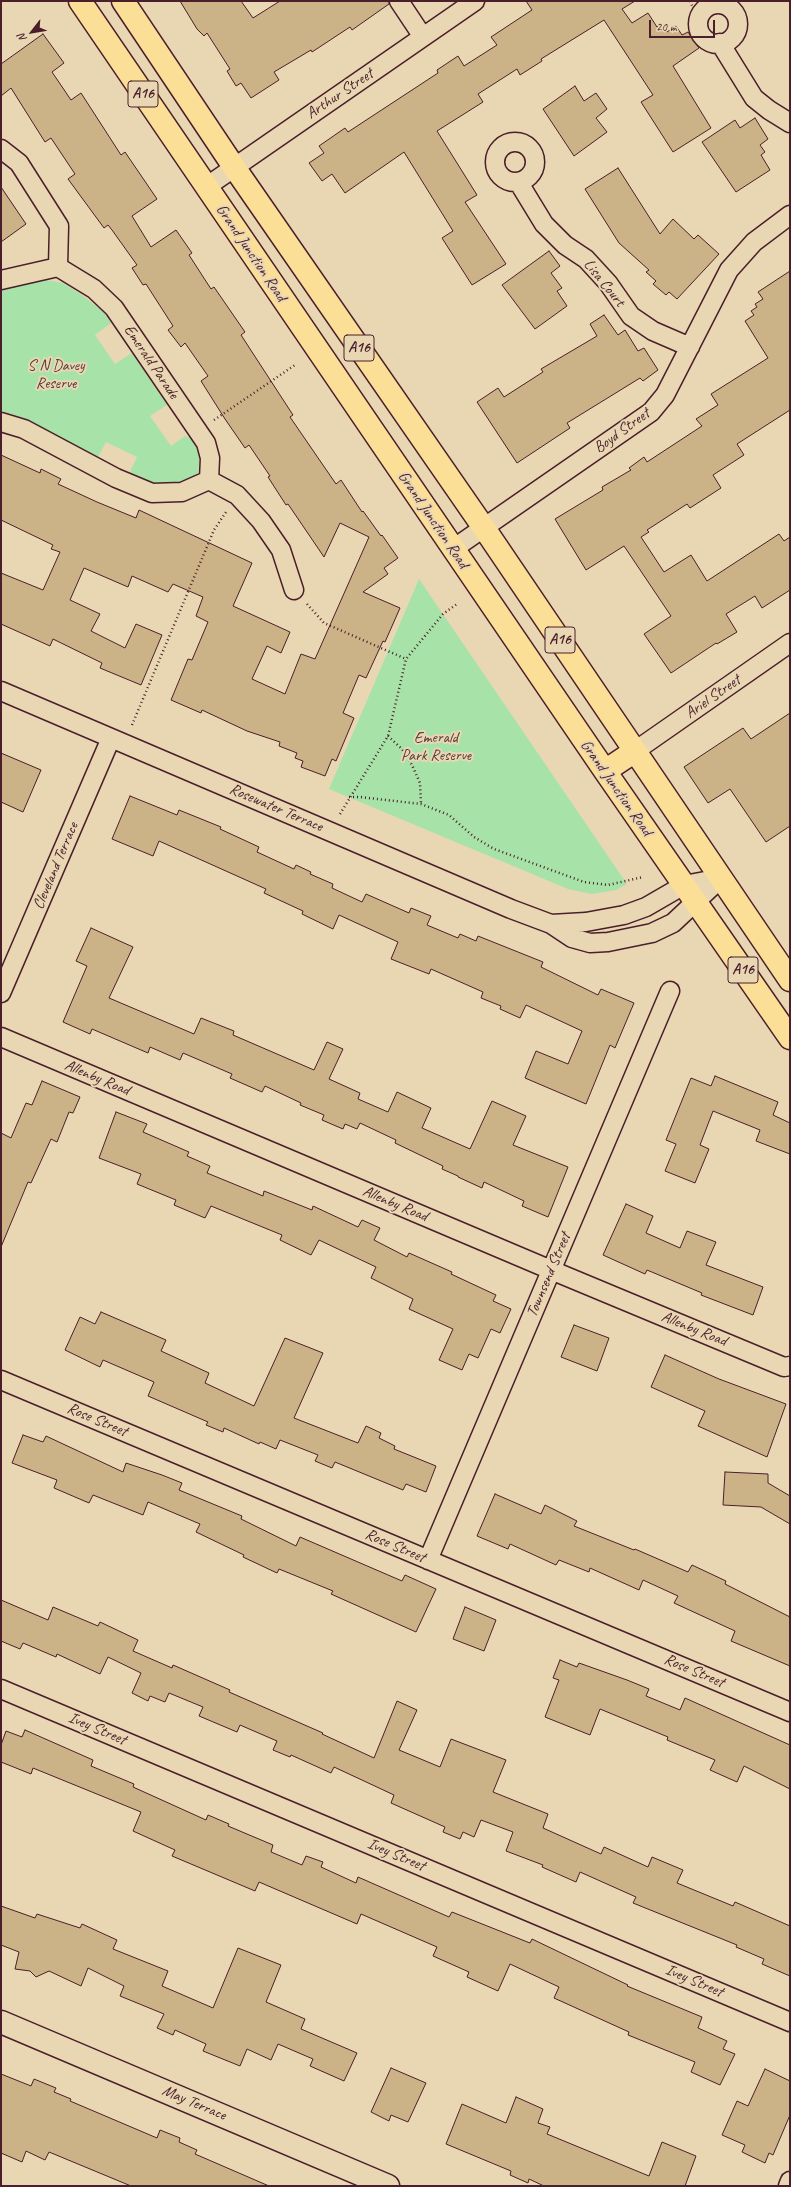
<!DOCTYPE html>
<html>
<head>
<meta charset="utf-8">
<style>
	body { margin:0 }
	#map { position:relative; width:791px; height:2187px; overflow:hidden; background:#e9d7b4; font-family:Caveat,sans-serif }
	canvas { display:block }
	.frame { position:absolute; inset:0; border:2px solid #4a1f2b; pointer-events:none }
	.north { position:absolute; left:12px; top:12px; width:40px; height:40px; -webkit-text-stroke:3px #e9d7b4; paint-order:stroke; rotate:239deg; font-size:11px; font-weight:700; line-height:16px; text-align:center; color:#4a1f2b }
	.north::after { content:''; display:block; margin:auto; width:14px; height:18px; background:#4a1f2b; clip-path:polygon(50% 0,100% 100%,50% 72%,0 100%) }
	.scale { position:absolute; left:649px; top:20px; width:66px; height:18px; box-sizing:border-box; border:2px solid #4a1f2b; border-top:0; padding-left:5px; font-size:12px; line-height:14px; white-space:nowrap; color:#4a1f2b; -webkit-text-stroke:3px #e9d7b4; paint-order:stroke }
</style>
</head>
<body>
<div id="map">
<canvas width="791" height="2187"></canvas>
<div class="frame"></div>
<div class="north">N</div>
<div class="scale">20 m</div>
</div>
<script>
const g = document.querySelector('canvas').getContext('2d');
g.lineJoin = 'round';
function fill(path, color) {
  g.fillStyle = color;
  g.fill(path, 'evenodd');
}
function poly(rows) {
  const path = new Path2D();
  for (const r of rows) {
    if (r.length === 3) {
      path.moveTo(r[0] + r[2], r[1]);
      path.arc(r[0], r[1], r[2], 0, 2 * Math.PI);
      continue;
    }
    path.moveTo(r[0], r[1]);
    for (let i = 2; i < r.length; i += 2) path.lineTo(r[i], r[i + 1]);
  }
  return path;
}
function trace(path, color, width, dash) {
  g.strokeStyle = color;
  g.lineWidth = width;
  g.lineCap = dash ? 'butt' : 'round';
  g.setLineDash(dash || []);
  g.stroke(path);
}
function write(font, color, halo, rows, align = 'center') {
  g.font = font + ' Caveat,sans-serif';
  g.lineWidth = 4;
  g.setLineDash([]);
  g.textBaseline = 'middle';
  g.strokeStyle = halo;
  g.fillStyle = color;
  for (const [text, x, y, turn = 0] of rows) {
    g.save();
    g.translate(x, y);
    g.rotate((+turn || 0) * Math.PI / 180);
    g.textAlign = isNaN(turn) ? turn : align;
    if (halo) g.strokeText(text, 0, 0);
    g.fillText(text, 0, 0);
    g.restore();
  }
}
const green = poly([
	[35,278,63,283,79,293,104,312,111,323,95,335,115,364,132,353,167,405,150,416,171,446,185,436,190,438,197,449,200,457,198,473,187,482,173,484,142,482,128,476,137,457,106,442,97,459,7,413,1,412,1,287],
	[419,579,627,884,616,890,592,894,568,889,329,789]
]);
const building = poly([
	[180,1,241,1,253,18,280,1,389,1,389,4,352,30,350,27,312,52,311,50,274,72,279,80,251,98,241,83,236,86,227,71,230,69,207,33,204,36,197,29,180,1],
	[526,1,635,1,622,9,632,23,648,13,657,27,661,24,667,32,676,26,682,35,688,32,699,48,673,66,711,128,673,152,641,102,653,95,604,20,541,59,542,61,520,75,517,69,478,94,483,102,437,131,477,195,465,202,506,264,472,285,442,238,453,231,404,152,345,193,332,174,322,181,309,163,324,153,319,146,345,128,348,132,438,73,437,70,458,56,464,66,497,45,491,37,532,10,526,1],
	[43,34,64,63,52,72,71,100,81,93,121,155,125,152,157,199,132,216,151,247,176,230,192,253,189,255,211,289,214,287,245,332,241,335,293,415,290,417,336,484,341,480,362,512,363,511,381,536,382,535,398,558,384,568,388,574,363,592,400,608,385,642,383,641,366,678,359,675,343,713,354,718,336,761,332,759,325,776,301,767,303,761,295,758,297,753,279,746,280,742,247,731,202,710,201,713,171,700,188,659,192,660,208,622,196,616,203,597,173,584,168,592,132,576,128,587,84,568,70,600,100,614,91,631,125,648,136,624,162,635,141,685,100,668,102,663,53,639,50,646,1,624,1,573,43,590,60,552,51,549,53,545,1,520,1,455,40,473,41,469,61,479,58,484,97,502,136,518,139,510,252,563,233,606,290,632,281,653,267,646,252,679,285,694,301,654,315,659,369,537,340,523,324,557,288,504,286,505,268,477,270,476,249,445,245,448,225,419,201,381,208,376,185,343,181,347,168,330,173,326,146,284,143,285,132,268,137,265,112,230,108,225,104,228,68,179,75,174,51,138,45,142,11,88,1,96,1,64,43,34],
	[575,86,584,101,596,93,607,109,596,118,607,132,574,156,543,109,575,86],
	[755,118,768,139,760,145,765,152,761,155,770,170,736,192,702,142,735,120,740,128,755,118],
	[618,168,660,234,673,219,694,239,698,235,719,254,677,299,669,292,666,295,653,284,656,281,646,272,649,270,619,243,585,189,618,168],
	[1,187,26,224,1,242,1,187],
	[549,251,560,266,551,273,562,288,557,291,567,306,535,329,502,285,549,251],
	[790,271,790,410,737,444,744,455,713,475,721,488,690,508,687,504,647,530,649,532,641,537,664,572,691,555,707,581,779,534,784,541,790,537,790,590,762,608,755,596,726,614,737,632,717,644,716,643,671,673,644,634,671,616,624,546,586,570,555,519,603,490,602,487,631,470,629,468,644,457,647,462,702,426,696,419,718,405,711,394,768,358,745,321,754,315,751,311,757,307,755,304,763,299,758,292,790,271],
	[604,315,618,335,625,330,638,351,644,348,658,370,643,381,640,378,567,423,570,428,517,463,477,402,498,388,504,397,543,372,541,369,597,336,590,324,604,315],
	[790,713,790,826,766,842,730,789,708,803,684,767,743,728,751,739,790,713],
	[1,753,41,770,23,812,1,802,1,753],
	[130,796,177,815,179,810,221,827,220,829,259,847,257,852,294,869,296,865,311,872,310,874,333,884,332,888,362,902,366,894,409,913,411,908,431,916,427,925,458,938,460,934,476,941,478,936,543,962,541,967,598,995,601,989,634,1003,615,1048,610,1045,586,1104,525,1078,536,1051,568,1064,582,1031,526,1005,520,1018,500,1009,501,1006,481,998,483,992,431,969,429,974,391,959,398,942,339,915,333,929,302,914,303,911,264,893,266,889,159,841,153,856,112,839,130,796],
	[91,928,133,947,109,998,194,1034,201,1018,234,1031,233,1035,314,1070,327,1042,343,1049,329,1079,360,1093,358,1099,388,1112,397,1092,431,1108,422,1128,470,1149,492,1101,526,1116,513,1145,568,1167,548,1217,522,1206,524,1201,484,1182,482,1188,458,1177,458,1176,442,1169,443,1166,395,1143,396,1140,360,1123,357,1129,345,1124,343,1129,322,1120,324,1115,300,1105,301,1103,265,1086,262,1092,230,1078,232,1074,183,1053,180,1060,150,1047,148,1053,92,1029,90,1034,63,1022,87,966,76,961,91,928],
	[715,1076,778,1102,773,1115,790,1123,790,1154,756,1141,760,1130,713,1111,700,1145,709,1149,695,1183,665,1171,676,1144,666,1140,691,1078,711,1086,715,1076],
	[42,1081,80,1097,73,1113,69,1112,57,1142,51,1139,31,1183,28,1182,1,1247,1,1133,11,1138,26,1103,32,1105,42,1081],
	[116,1112,147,1124,143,1132,189,1152,187,1156,210,1166,207,1173,263,1196,264,1191,312,1210,313,1206,358,1227,362,1220,380,1228,374,1240,407,1257,409,1253,452,1272,451,1274,496,1295,493,1301,511,1309,500,1333,491,1329,478,1358,469,1354,462,1370,439,1360,453,1329,409,1309,413,1299,371,1278,376,1267,319,1240,311,1255,280,1240,282,1235,211,1206,205,1218,174,1205,176,1200,137,1184,141,1174,99,1158,116,1112],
	[626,1204,653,1216,646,1233,680,1248,687,1231,716,1242,706,1265,763,1287,753,1315,701,1295,702,1293,647,1270,645,1274,603,1255,626,1204],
	[101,1312,166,1340,161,1351,209,1373,205,1383,254,1406,285,1338,323,1353,294,1418,358,1443,366,1426,381,1433,379,1438,395,1446,394,1449,436,1466,426,1492,406,1484,403,1490,335,1462,332,1468,315,1461,318,1455,280,1440,276,1449,260,1442,259,1444,224,1428,223,1432,206,1425,208,1422,148,1396,154,1382,103,1360,100,1367,65,1350,80,1317,95,1324,101,1312],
	[574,1325,609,1338,597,1371,561,1357,574,1325],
	[665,1355,719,1379,786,1404,767,1457,698,1426,705,1411,651,1387,665,1355],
	[23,1435,43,1442,46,1436,123,1472,126,1463,162,1475,182,1483,179,1490,242,1516,241,1519,296,1546,300,1537,402,1581,405,1575,436,1589,416,1632,331,1594,333,1591,279,1569,277,1573,243,1557,244,1555,196,1532,200,1524,148,1502,143,1515,93,1495,89,1503,54,1488,57,1480,12,1463,23,1435],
	[725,1472,768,1474,768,1483,790,1496,790,1524,761,1507,723,1505,725,1472],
	[495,1494,541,1514,545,1505,577,1521,574,1526,634,1550,635,1549,688,1572,692,1565,726,1581,725,1584,790,1617,790,1666,731,1641,735,1631,674,1603,678,1596,643,1580,639,1590,590,1568,589,1572,559,1560,556,1565,510,1544,508,1549,477,1536,495,1494],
	[1,1600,48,1620,53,1607,98,1626,100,1622,138,1640,133,1651,172,1668,173,1665,230,1690,229,1692,323,1733,322,1734,374,1758,397,1701,417,1710,399,1750,440,1767,451,1739,506,1760,493,1792,548,1814,543,1828,601,1854,604,1847,648,1867,652,1857,683,1870,677,1883,733,1906,735,1902,790,1926,790,1976,762,1964,764,1959,736,1947,737,1945,633,1903,636,1897,580,1872,576,1882,542,1867,543,1865,506,1851,513,1832,481,1820,474,1837,463,1832,460,1839,443,1832,445,1827,391,1803,394,1795,334,1767,331,1773,291,1755,290,1757,273,1750,277,1741,240,1725,237,1732,199,1716,203,1707,169,1693,165,1702,150,1696,148,1701,132,1693,141,1673,108,1657,100,1674,57,1654,56,1657,23,1643,20,1649,1,1641,1,1600],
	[465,1607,496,1620,484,1651,453,1639,465,1607],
	[560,1660,577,1667,579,1663,627,1680,649,1689,646,1696,680,1710,685,1698,790,1745,790,1789,744,1766,737,1782,710,1770,715,1760,667,1740,668,1737,600,1709,590,1735,545,1717,559,1680,553,1678,560,1660],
	[25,1730,93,1760,91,1766,134,1784,133,1787,206,1820,208,1815,229,1824,228,1826,273,1845,271,1852,302,1865,306,1856,323,1862,321,1867,356,1883,358,1877,449,1917,452,1912,530,1943,532,1939,628,1985,627,1986,702,2017,698,2028,727,2041,723,2049,735,2054,720,2085,691,2072,695,2062,628,2035,629,2032,554,1998,559,1987,510,1964,498,1991,467,1977,469,1972,433,1956,437,1947,361,1914,357,1924,259,1882,255,1891,172,1856,175,1850,133,1831,141,1812,33,1768,31,1774,1,1762,1,1745,6,1731,22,1737,25,1730],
	[1,1906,35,1918,37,1914,80,1928,82,1924,117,1940,113,1949,168,1971,162,1986,213,2008,238,1948,281,1965,266,2002,305,2019,301,2029,357,2053,344,2081,310,2066,313,2059,278,2044,271,2060,247,2049,240,2066,203,2051,206,2044,175,2030,173,2035,157,2028,164,2014,120,1996,124,1986,88,1968,81,1986,49,1971,36,1977,30,1971,15,1969,19,1952,1,1945,1,1906],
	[391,2068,426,2083,408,2122,391,2115,389,2121,371,2112,391,2068],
	[765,2069,790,2081,790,2115,773,2155,769,2153,765,2163,742,2152,745,2145,722,2135,737,2101,748,2106,765,2069],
	[1,2074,31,2086,34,2079,56,2088,54,2092,71,2099,70,2101,157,2138,160,2130,180,2138,179,2142,197,2150,195,2154,269,2186,131,2186,49,2152,45,2160,26,2151,22,2162,1,2153,1,2074],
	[516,2097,543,2109,538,2123,550,2127,547,2134,649,2176,662,2142,696,2156,685,2186,544,2186,529,2179,528,2183,510,2175,511,2171,446,2144,462,2104,506,2123,516,2097]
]);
const path = poly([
	[690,1,698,19],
	[214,420,295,365],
	[307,604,324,623,406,659],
	[132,725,214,530,226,512],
	[388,736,402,749,412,765,420,783,421,804],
	[349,797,360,797,421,804,449,815,474,837,494,849,584,882,608,885,643,877],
	[340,814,388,736,406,659,443,614,457,604]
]);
const minor = poly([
	[399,1,423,37],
	[718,24,20],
	[720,43,754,98,769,110,790,123],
	[515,162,20],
	[1,149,19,163,59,226,58,267,94,289,114,308,206,443,210,458,209,480],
	[519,183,544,224,565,245,586,259,608,283,631,316,653,331,690,347],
	[206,187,475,1],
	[1,280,58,267],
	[1,422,24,429,116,478,152,493,182,492,209,480],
	[209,480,237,495,261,521,281,550,294,590],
	[453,549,651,412,665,395,729,270,754,242,790,215],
	[1,691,511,909,551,924,572,938,590,943,608,942,652,933,673,923,721,878],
	[635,751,790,643],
	[551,924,586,922,624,915,646,907,684,885,721,878],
	[1,993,111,738],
	[1,1037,551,1270,784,1367,790,1366],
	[1,1380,790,1712],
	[428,1560,670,991],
	[1,1689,790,2022],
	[788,2186,790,2181]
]);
const tertiary = poly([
	[1,2022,388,2186]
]);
const trunk = poly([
	[80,1,605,771,790,1038],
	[123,1,234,167,484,528,790,980],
	[605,771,635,751]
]);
const shields = [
	[143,94,30],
	[359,348,30],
	[560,640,30],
	[743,970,30]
];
const shieldNames = [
	["A16",143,94],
	["A16",359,348],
	["A16",560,640],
	["A16",743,970]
];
const streetNames = [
	["Arthur Street",340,94,-34],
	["Grand Junction Road",251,253,56],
	["Lisa Court",604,283,51],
	["Emerald Parade",151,362,56],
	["Boyd Street",622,431,-36],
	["Grand Junction Road",433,520,56],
	["Ariel Street",713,697,-35],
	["Grand Junction Road",616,788,55],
	["Rosewater Terrace",276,808,23],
	["Cleveland Terrace",56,866,-67],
	["Allenby Road",97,1078,23],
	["Allenby Road",395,1204,23],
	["Townsend Street",549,1275,-67],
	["Allenby Road",694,1329,22],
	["Rose Street",97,1420,23],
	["Rose Street",395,1546,23],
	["Rose Street",694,1671,23],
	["Ivey Street",97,1729,23],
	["Ivey Street",396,1855,23],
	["Ivey Street",694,1981,23],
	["May Terrace",194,2103,23]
];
const parkNames = [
	["S N Davey",56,366],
	["Reserve",56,384],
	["Emerald",436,738],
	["Park Reserve",436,756]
];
fill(green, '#a7e2a8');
fill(building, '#ccb287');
trace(building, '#4a1f2b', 1);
trace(minor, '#4a1f2b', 21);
trace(tertiary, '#4a1f2b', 25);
trace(trunk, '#4a1f2b', 25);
trace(path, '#4a1f2b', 2.5, [1, 3]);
trace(minor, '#e9d7b4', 18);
trace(tertiary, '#e9d7b4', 22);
trace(trunk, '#fbdf96', 22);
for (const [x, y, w] of shields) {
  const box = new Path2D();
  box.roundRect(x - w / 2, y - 13, w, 26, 3);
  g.fillStyle = '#e9d7b4';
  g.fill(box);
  trace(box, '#4a1f2b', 1);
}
write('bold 15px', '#4a1f2b', null, shieldNames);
write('16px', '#4a1f2b', '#e9d7b4', streetNames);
write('16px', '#583c3e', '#e9d7b4', parkNames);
</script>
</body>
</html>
